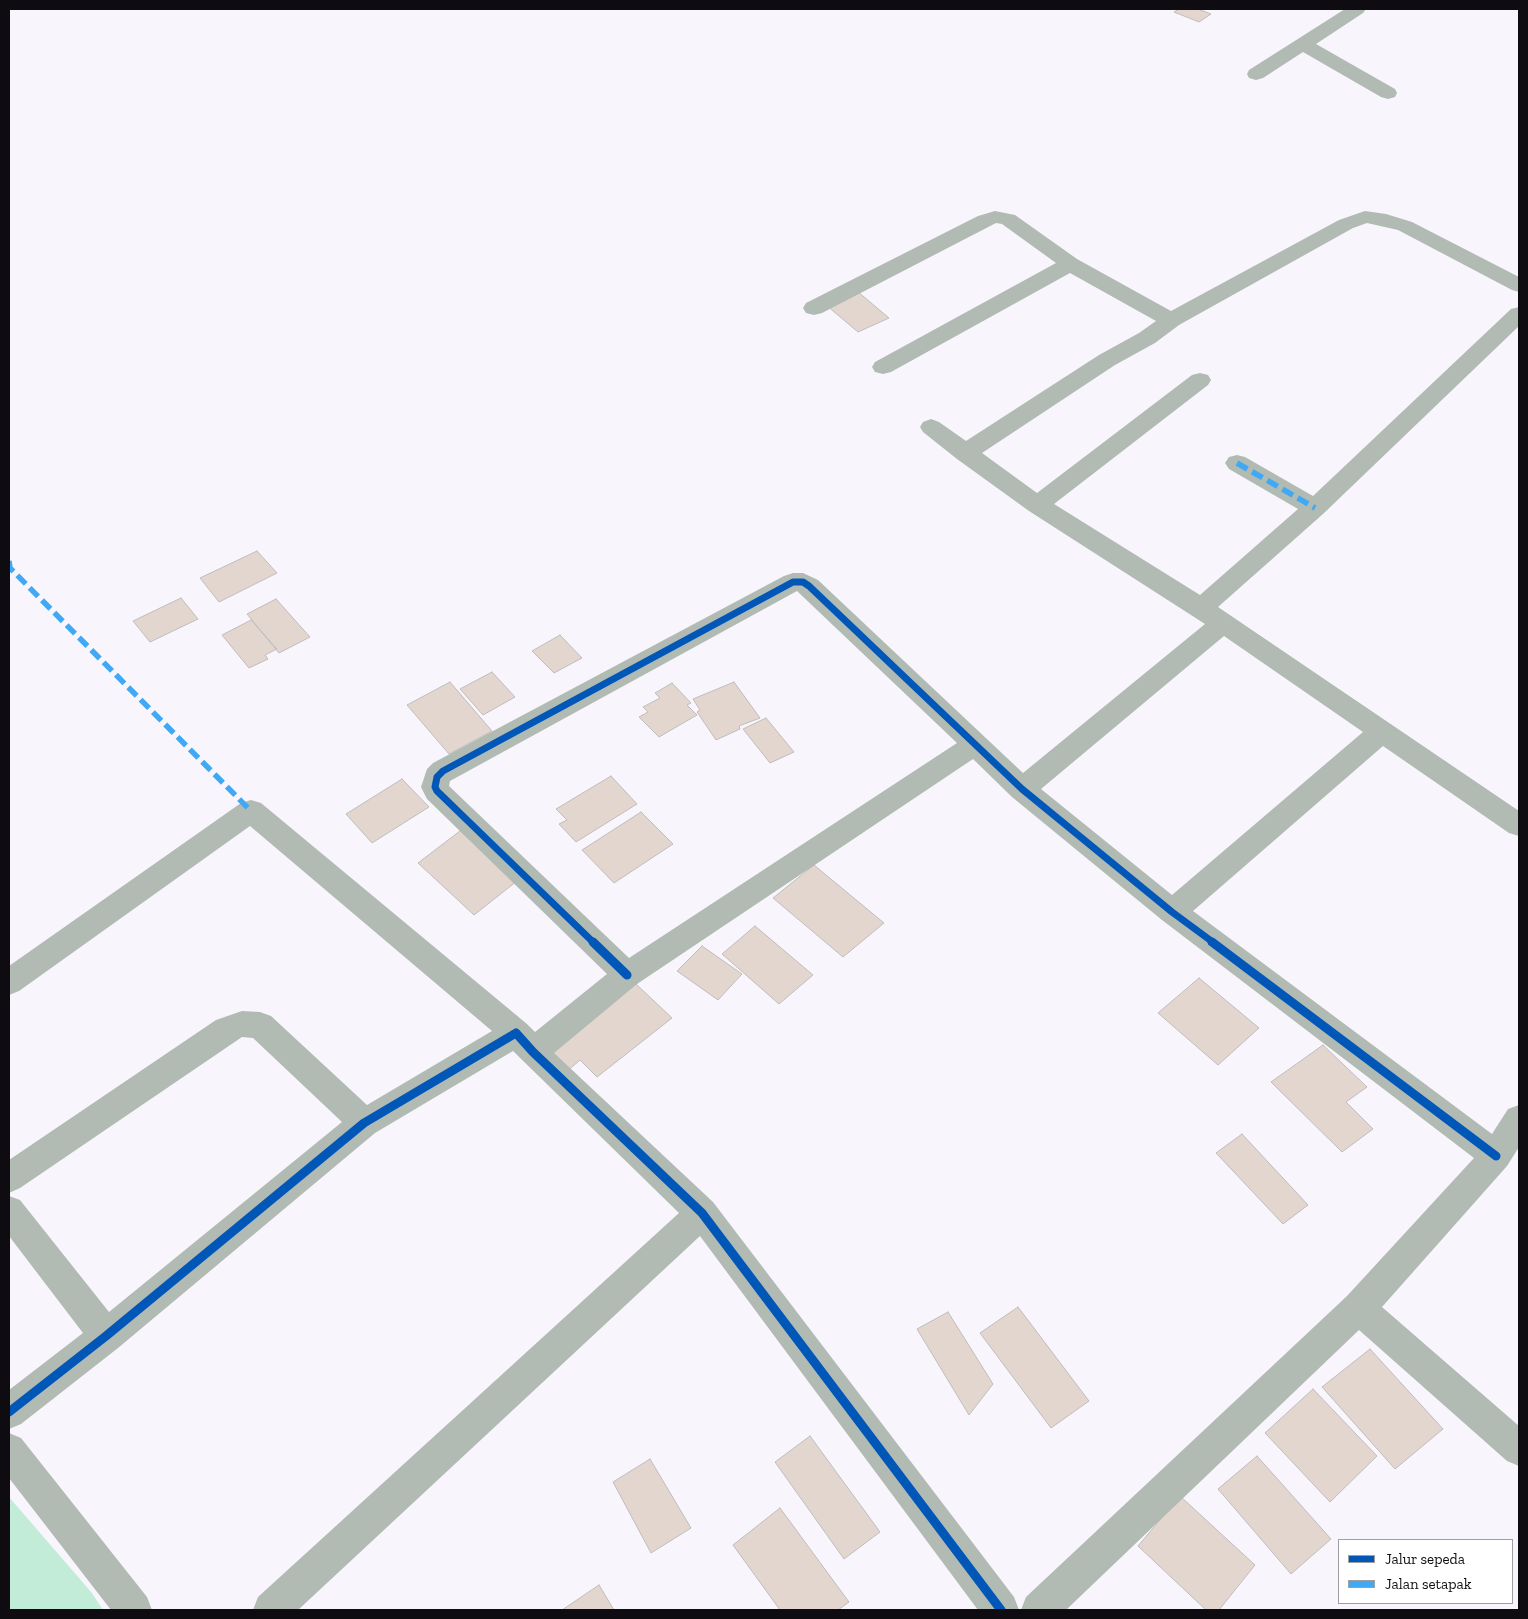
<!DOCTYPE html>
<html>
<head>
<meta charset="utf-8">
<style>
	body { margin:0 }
	#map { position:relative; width:1528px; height:1619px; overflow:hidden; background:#f8f6fc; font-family:"Zilla Slab",serif }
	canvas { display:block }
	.frame { position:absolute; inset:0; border:10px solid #0e0c11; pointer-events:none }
	.legend { position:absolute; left:1338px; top:1539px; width:175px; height:65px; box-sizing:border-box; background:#fff; border:1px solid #9f9ea0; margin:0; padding:6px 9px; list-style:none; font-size:15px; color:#0e0c11 }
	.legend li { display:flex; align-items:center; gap:10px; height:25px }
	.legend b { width:25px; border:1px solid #9f9ea0 }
</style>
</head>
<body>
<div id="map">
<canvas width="1528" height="1619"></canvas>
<div class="frame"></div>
<ul class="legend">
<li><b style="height:6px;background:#0057b8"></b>Jalur sepeda</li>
<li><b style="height:6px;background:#3fa9f5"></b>Jalan setapak</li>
</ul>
</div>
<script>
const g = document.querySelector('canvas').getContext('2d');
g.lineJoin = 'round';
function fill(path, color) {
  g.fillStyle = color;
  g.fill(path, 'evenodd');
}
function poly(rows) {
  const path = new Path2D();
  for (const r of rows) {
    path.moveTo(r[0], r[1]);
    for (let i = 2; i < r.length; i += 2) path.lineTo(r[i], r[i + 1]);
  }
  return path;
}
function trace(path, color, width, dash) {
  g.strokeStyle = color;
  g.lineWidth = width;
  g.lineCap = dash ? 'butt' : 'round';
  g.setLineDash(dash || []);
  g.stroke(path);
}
const green = poly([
	[9,1497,92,1593,103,1610,9,1610]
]);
const building = poly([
	[1179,9,1198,9,1211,14,1199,22,1174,12,1179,9],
	[857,291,889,318,858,332,826,305,857,291],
	[257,551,277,573,219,602,200,578,257,551],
	[181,598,198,619,150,642,133,621,181,598],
	[276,599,310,637,279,653,247,614,276,599],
	[251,620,277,649,265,655,268,659,249,668,222,635,251,620],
	[560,635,582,658,554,673,532,651,560,635],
	[492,672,515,697,483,715,460,689,492,672],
	[450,682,492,731,449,754,407,705,450,682],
	[734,682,760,718,739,726,740,729,716,740,697,712,700,710,693,699,734,682],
	[672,683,691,703,687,705,697,715,659,737,639,717,648,712,643,707,660,698,655,693,672,683],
	[766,718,794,752,770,763,743,729,766,718],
	[611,776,637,804,576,842,559,824,567,820,556,809,611,776],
	[402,779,429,807,372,843,346,814,402,779],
	[641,812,673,844,614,883,582,850,641,812],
	[460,831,517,881,474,915,418,863,460,831],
	[814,865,884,923,843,957,773,898,814,865],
	[755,926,813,975,779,1004,722,954,755,926],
	[702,946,742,974,718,1000,677,971,702,946],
	[1199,978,1259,1028,1218,1065,1158,1013,1199,978],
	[636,984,672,1018,597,1077,580,1060,566,1072,547,1053,636,984],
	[1323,1045,1367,1087,1346,1102,1373,1129,1342,1152,1271,1082,1323,1045],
	[1242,1134,1308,1205,1283,1224,1216,1153,1242,1134],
	[1018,1307,1089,1401,1051,1428,980,1333,1018,1307],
	[948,1312,993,1384,969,1415,917,1329,948,1312],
	[1370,1349,1443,1429,1395,1469,1322,1387,1370,1349],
	[1313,1389,1377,1456,1330,1502,1265,1433,1313,1389],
	[810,1436,880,1532,844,1559,775,1462,810,1436],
	[1257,1456,1331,1539,1291,1574,1218,1489,1257,1456],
	[650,1459,691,1528,651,1553,613,1482,650,1459],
	[1180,1496,1255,1565,1219,1610,1206,1610,1138,1546,1180,1496],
	[780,1508,849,1602,838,1610,780,1610,733,1545,780,1508],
	[599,1585,614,1610,562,1610,599,1585]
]);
const minor = poly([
	[1345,9,1366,9,1363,13,1316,44,1395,89,1397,93,1395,97,1388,99,1381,97,1303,52,1263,78,1256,80,1249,78,1247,74,1249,70,1345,9],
	[995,211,1015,215,1077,259,1171,311,1339,220,1365,211,1386,214,1412,222,1519,277,1519,292,1512,290,1398,230,1367,223,1353,228,1179,325,1155,343,1115,365,982,453,1037,493,1192,375,1200,373,1208,375,1211,380,1208,385,1054,504,1200,595,1298,509,1229,469,1225,463,1229,457,1237,455,1245,457,1313,496,1511,309,1519,307,1519,326,1323,514,1218,607,1519,811,1519,836,1509,833,1383,746,1193,911,1492,1134,1508,1109,1519,1105,1519,1147,1507,1166,1382,1307,1519,1426,1519,1466,1507,1461,1359,1330,1066,1610,1021,1610,1026,1597,1347,1296,1474,1158,1162,920,1012,797,973,759,637,984,554,1053,713,1202,1014,1597,1019,1610,978,1610,700,1236,298,1610,253,1610,258,1597,679,1213,513,1051,375,1133,118,1348,21,1424,9,1429,9,1390,83,1333,9,1236,9,1196,20,1200,109,1312,342,1122,253,1038,242,1037,20,1188,9,1193,9,1160,216,1020,242,1011,260,1012,271,1016,367,1105,492,1031,250,826,19,991,9,995,9,966,241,803,251,800,261,803,527,1024,535,1032,607,974,427,799,421,787,427,769,433,763,784,576,793,573,803,573,818,580,1023,773,1205,624,1029,511,957,459,923,432,920,427,923,422,931,419,939,422,966,441,1099,355,1139,333,1156,321,1070,273,891,372,883,374,875,372,872,367,875,362,1056,263,1002,224,996,223,822,313,814,315,806,313,803,308,806,303,978,216,995,211],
	[797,591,957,743,629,958,449,786,450,781,797,591],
	[1224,636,1363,732,1172,895,1041,789,1224,636],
	[9,1433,21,1438,147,1597,152,1610,111,1610,9,1478,9,1433]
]);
const quiet = poly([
	[1237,463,1315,508],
	[9,561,10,568,251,811]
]);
const cyclewayFar1 = poly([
	[594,943,437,791,435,787,437,777,443,771,793,582,803,582,809,586,1022,789,1172,912,1214,943]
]);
const cycleway = poly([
	[593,942,627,975],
	[1212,942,1496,1156],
	[9,1412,106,1336,364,1123,516,1033,533,1052,702,1213,1001,1610]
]);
fill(green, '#c3ecd8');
fill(building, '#e3d6cf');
trace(building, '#bfbcbd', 1);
fill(minor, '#b1bab3');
trace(quiet, '#3fa9f5', 5.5, [12, 5.5]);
trace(cyclewayFar1, '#0057b8', 7);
trace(cycleway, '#0057b8', 9);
</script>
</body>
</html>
